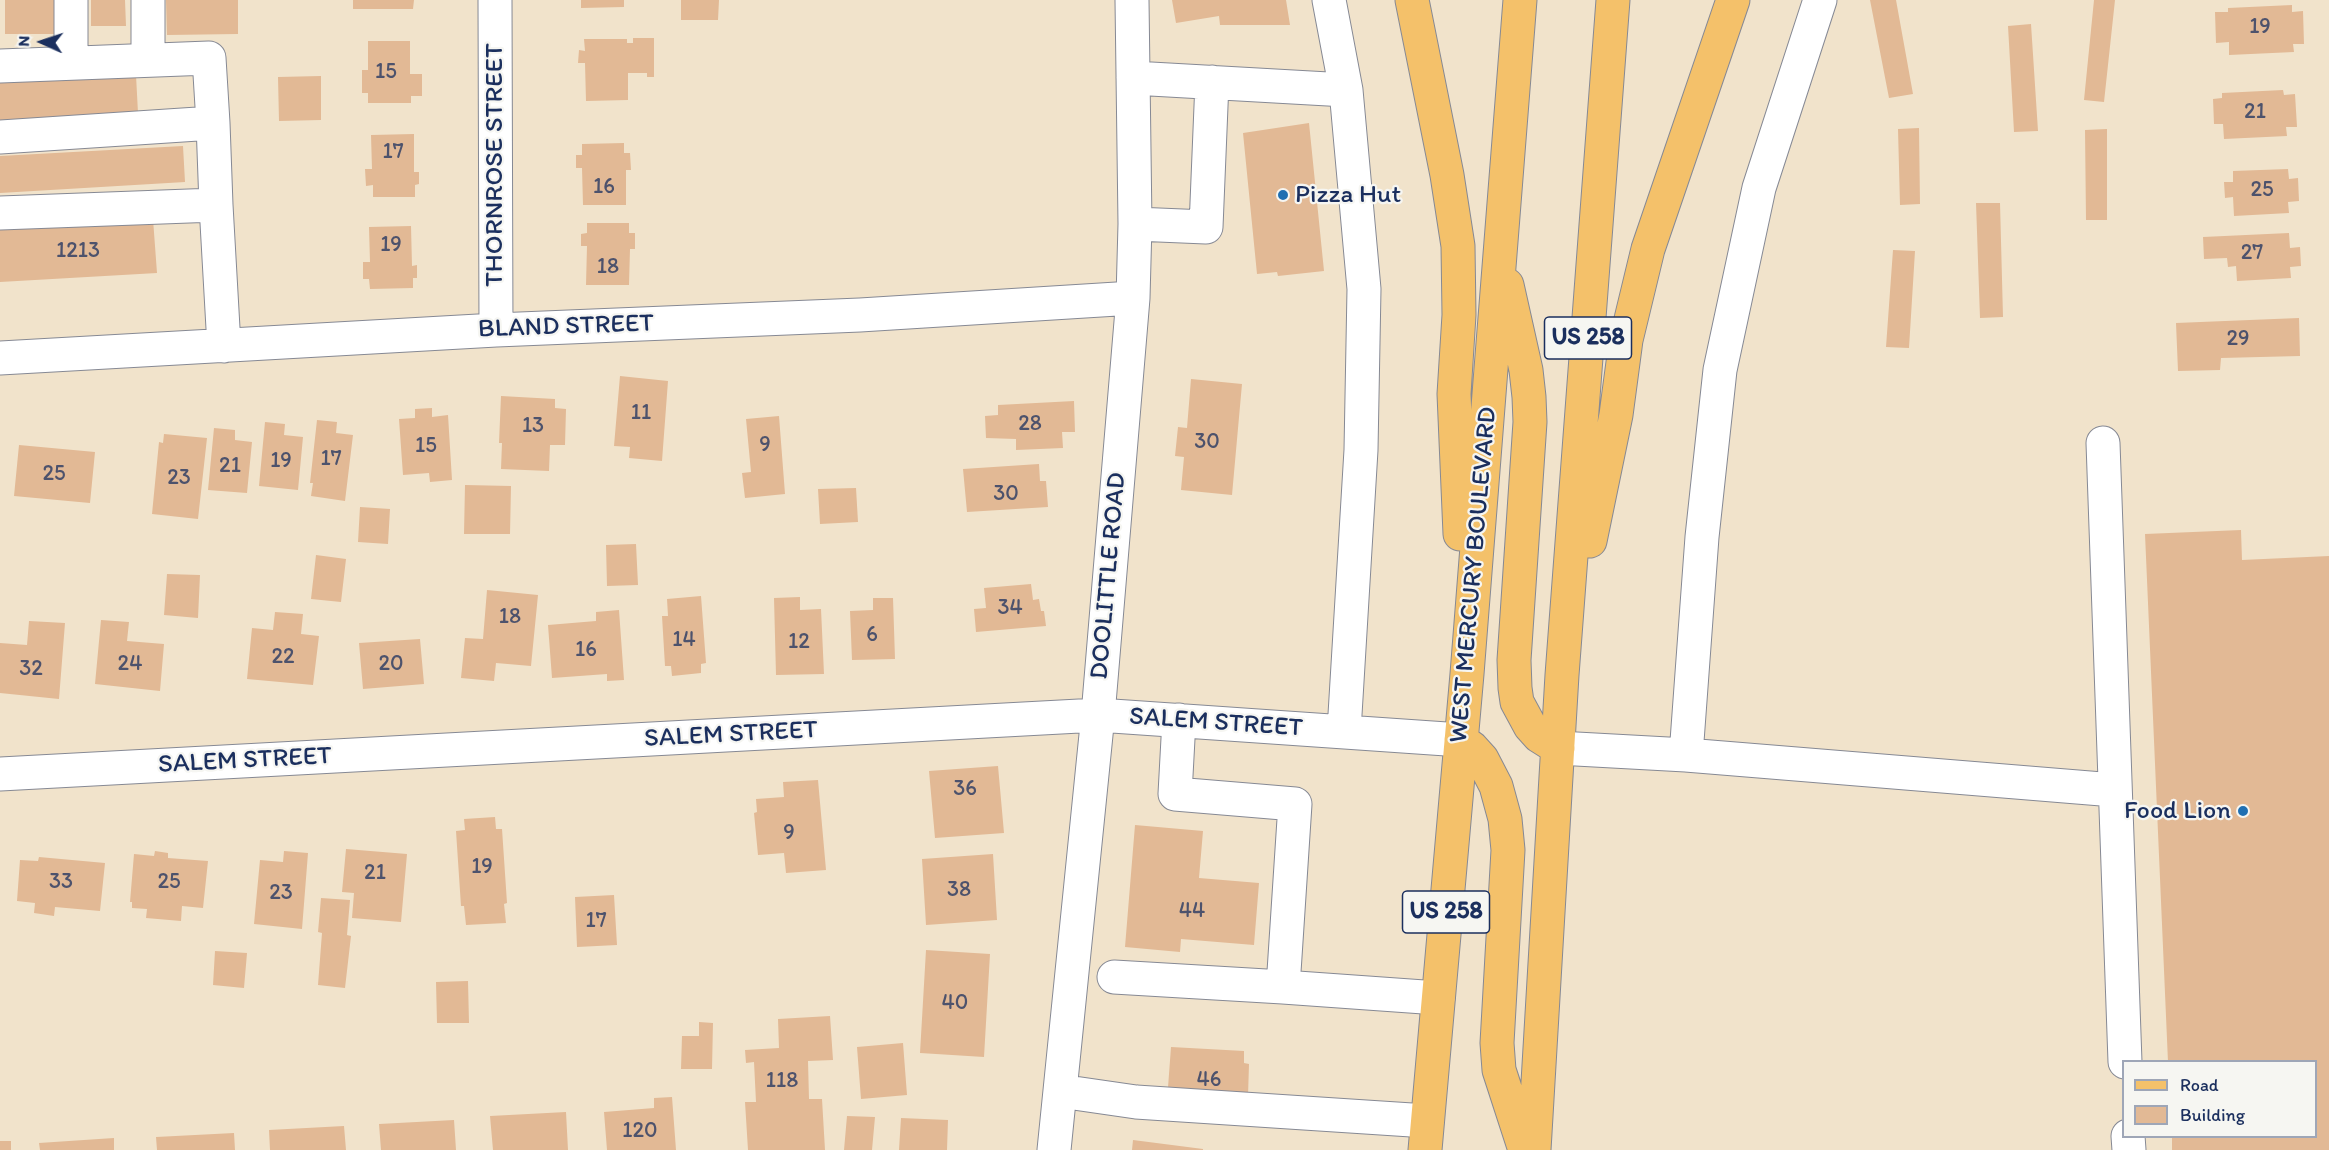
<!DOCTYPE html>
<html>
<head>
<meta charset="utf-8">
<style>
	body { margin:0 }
	#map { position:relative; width:2329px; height:1150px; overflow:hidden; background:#f1e3cb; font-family:Itim,sans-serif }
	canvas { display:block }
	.legend { position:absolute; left:2122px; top:1060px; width:195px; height:78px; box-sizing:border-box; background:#f6f6f2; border:2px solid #9ea6b7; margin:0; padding:8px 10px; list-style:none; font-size:18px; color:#1b2f5e }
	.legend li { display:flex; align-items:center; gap:12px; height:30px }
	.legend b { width:30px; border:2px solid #9ea6b7 }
	.north { position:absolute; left:12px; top:12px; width:60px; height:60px; -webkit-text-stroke:4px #f6f6f2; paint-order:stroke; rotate:273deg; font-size:16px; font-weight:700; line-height:24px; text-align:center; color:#1b2f5e }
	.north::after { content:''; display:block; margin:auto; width:21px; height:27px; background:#1b2f5e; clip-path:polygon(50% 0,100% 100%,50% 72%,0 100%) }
</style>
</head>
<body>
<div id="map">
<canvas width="2329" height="1150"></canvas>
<ul class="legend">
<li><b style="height:8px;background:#f4c16a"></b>Road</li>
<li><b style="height:16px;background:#e2b995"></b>Building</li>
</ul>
<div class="north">N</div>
</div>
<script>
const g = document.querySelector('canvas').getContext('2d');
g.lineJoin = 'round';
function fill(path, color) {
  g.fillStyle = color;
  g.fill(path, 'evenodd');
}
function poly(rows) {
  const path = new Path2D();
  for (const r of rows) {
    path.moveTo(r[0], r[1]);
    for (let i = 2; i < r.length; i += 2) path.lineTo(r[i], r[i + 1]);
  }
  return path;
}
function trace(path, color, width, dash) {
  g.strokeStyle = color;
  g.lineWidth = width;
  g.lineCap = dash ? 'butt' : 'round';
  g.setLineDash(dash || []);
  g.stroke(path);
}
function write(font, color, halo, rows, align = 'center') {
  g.font = font + ' Itim,sans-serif';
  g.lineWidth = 4.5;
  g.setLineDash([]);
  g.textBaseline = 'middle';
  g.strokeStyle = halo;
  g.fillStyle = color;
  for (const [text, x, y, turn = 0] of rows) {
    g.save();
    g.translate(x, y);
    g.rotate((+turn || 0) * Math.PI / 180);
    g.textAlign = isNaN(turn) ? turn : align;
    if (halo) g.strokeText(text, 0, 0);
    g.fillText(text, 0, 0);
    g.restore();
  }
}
const building = poly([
	[5,0,57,0,58,34,5,34],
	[91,0,125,0,126,26,91,26],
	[166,0,238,0,238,34,167,35],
	[353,0,414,0,413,9,353,9],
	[581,0,624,0,624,7,581,8],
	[681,0,719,0,718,20,681,20],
	[1172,0,1286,0,1290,25,1220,25,1219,16,1176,23],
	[1870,0,1896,0,1913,94,1889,98],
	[2094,0,2115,0,2104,102,2084,100],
	[2292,5,2292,12,2303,11,2304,44,2293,44,2294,52,2229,55,2229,42,2216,43,2215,12,2228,12,2228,8],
	[2031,24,2038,131,2014,132,2008,26],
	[633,38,654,38,654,77,647,77,647,73,628,73,628,100,586,101,585,63,578,63,579,50,585,51,584,39,627,39,627,43,633,43],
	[368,41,410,41,410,74,422,74,422,96,411,96,411,103,368,103,368,93,362,93,362,70,368,70],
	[136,75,138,113,0,121,0,83],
	[321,76,321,120,279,121,278,77],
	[2283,90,2284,95,2295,94,2297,127,2286,127,2287,136,2224,139,2223,124,2214,124,2213,99,2222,98,2222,93],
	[1309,123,1324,271,1278,276,1277,272,1257,274,1243,133],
	[1919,128,1920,204,1900,205,1898,129],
	[2107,129,2107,220,2086,220,2085,130],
	[414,134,414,172,419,172,419,184,415,185,415,197,373,197,373,185,366,186,365,169,372,169,371,135],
	[624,143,624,153,630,153,631,170,626,170,626,205,583,205,582,168,576,168,576,155,582,155,582,144],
	[183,146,185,182,0,193,0,156],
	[2288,169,2289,179,2298,178,2299,201,2288,202,2289,213,2234,216,2233,197,2225,198,2224,182,2233,182,2233,171],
	[1976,203,2000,203,2003,317,1980,318],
	[153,219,157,273,0,282,0,228],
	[587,223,629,223,629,233,635,233,635,249,630,249,629,285,586,285,587,246,581,246,581,234,587,233],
	[411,226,412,266,417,265,417,278,413,278,413,288,370,289,369,279,363,279,363,262,370,262,369,227],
	[2289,233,2290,248,2300,247,2301,266,2290,267,2291,278,2237,281,2236,266,2228,267,2227,258,2204,259,2203,237],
	[1893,250,1915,251,1909,348,1886,347],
	[2299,318,2300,356,2221,358,2220,370,2178,371,2176,323],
	[620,376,668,381,662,461,629,458,630,447,614,446],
	[1191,379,1242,384,1232,495,1181,490,1184,457,1175,456,1178,427,1187,428],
	[501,396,555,399,555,408,566,409,565,445,550,445,549,471,501,469,502,443,499,443],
	[1074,401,1075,432,1062,432,1063,448,1016,450,1016,439,986,438,985,416,998,415,998,405],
	[432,408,432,417,448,415,452,480,430,482,429,473,403,475,399,419,415,418,415,409],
	[779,416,785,494,745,498,742,473,751,472,746,419],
	[317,420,337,422,336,433,353,435,345,501,311,496,313,483,310,483],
	[265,422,285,424,284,435,303,437,298,490,259,486],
	[214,428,235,430,235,440,252,442,247,493,208,490],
	[164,434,207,438,198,519,152,514,159,442,163,443],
	[19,445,95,452,90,503,14,496],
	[1039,464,1040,481,1046,481,1048,507,967,512,963,469],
	[465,485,511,486,510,534,464,534],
	[856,488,858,522,820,524,818,489],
	[360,507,390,509,388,544,358,542],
	[2241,530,2242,560,2329,556,2329,1150,2172,1150,2172,1136,2316,1136,2316,1062,2168,1062,2145,534],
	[636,544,638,585,607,586,606,545],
	[316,555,346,559,341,602,311,599],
	[167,574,200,575,198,618,164,615],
	[1031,584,1033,600,1039,599,1041,611,1044,611,1046,626,976,632,974,609,986,608,984,588],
	[487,590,538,595,531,666,496,663,494,681,461,678,465,638,483,639],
	[701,596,706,663,701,664,701,673,672,676,671,666,665,666,662,616,668,616,667,599],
	[800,597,800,610,821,609,824,674,776,675,774,598],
	[873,598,893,598,895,659,852,660,850,611,873,610],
	[619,610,624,680,607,681,607,674,552,678,548,625,596,621,596,612],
	[275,612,303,614,301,634,319,636,313,685,247,679,252,628,273,630],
	[101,620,129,622,127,641,164,644,160,691,95,684],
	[29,621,65,623,59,699,0,693,0,643,27,645],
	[420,639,424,684,363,689,359,643],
	[998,766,1004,833,935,838,929,771],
	[818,780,826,870,786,873,784,853,758,855,754,813,757,812,756,799,784,797,783,782],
	[495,817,496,829,502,829,507,903,504,904,506,923,466,925,464,906,461,906,456,831,465,830,464,819],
	[1135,825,1203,831,1199,878,1259,883,1254,945,1181,939,1180,952,1125,947],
	[346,849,407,854,401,922,352,918,354,893,342,892],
	[155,851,168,853,168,858,208,861,203,908,182,906,181,921,146,918,147,909,132,908,132,902,130,902,134,854,154,856],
	[284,851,308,853,302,929,254,924,260,860,283,862],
	[993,854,997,920,926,925,922,859],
	[39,857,105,863,100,911,55,907,54,916,34,913,35,903,17,901,20,860,38,861],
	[614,895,617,945,577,947,575,897],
	[321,898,350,900,347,935,351,936,345,988,318,985,322,933,318,932],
	[926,950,990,954,984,1057,920,1053],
	[215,951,247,953,244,988,213,985],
	[468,981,469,1023,437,1023,436,982],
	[830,1016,833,1060,808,1061,809,1099,822,1099,825,1150,748,1150,745,1102,756,1102,754,1062,746,1063,745,1050,779,1048,778,1019],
	[699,1022,713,1023,712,1069,681,1069,682,1036,699,1036],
	[903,1043,907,1095,861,1099,857,1047],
	[1171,1047,1244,1051,1244,1063,1249,1064,1248,1096,1167,1101],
	[672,1097,676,1150,607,1150,604,1112,654,1108,654,1098],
	[566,1112,568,1150,493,1150,490,1116],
	[847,1116,875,1117,872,1150,844,1150],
	[901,1118,948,1120,947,1150,899,1150],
	[454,1120,456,1150,381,1150,379,1124],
	[344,1126,346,1150,270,1150,269,1130],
	[234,1133,235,1150,157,1150,156,1137],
	[114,1138,114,1150,40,1150,39,1143],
	[1133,1140,1203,1149,1203,1150,1132,1150],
	[0,1141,11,1141,11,1150,0,1150]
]);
const minor = poly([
	[71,0,71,63],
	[148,0,148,60],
	[495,0,496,330],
	[1329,0,1346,90,1364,289,1361,450,1344,731],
	[0,66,209,58,213,123,0,137],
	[1133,78,1346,90],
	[213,123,216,205],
	[0,213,216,205,224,346],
	[1135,224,1206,227,1212,82],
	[0,358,496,330,860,315,1133,298],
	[2103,443,2125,1062],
	[1179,720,1175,794,1295,804,1283,987,1438,998],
	[1558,748,1686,755,2114,790],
	[1686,755,1702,537,1720,370,1759,188,1820,0],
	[0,774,1098,715,1461,740],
	[1114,977,1283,987],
	[1060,1091,1136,1102,1427,1121],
	[2128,1136,2129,1150],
	[1054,1150,1098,715,1133,298,1135,224,1132,0]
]);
const major = poly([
	[1412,0,1447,175,1458,246,1459,315,1454,394,1460,534],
	[1507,285,1526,370,1529,397,1530,422,1514,660,1515,688,1517,702,1530,726,1539,736,1558,748],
	[1590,541,1616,415,1626,340,1648,249,1733,0],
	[1461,740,1472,748,1482,759,1496,786,1505,819,1508,850,1497,1043,1499,1070,1525,1150],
	[1425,1150,1467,674,1520,0],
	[1534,1150,1562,675,1613,0]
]);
const markers = [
	[1283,195,6,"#1f6fb2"],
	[2243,811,6,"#1f6fb2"]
];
const numberNames = [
	["19",2260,27],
	["15",386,72],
	["21",2255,112],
	["17",393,152],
	["16",604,187],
	["25",2262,190],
	["19",391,245],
	["1213",78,251],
	["27",2252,253],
	["18",608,267],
	["29",2238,339],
	["11",641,413],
	["28",1030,424],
	["13",533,426],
	["30",1207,442],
	["9",765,445],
	["15",426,446],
	["17",331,459],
	["19",281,461],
	["21",230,466],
	["25",54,474],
	["23",179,478],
	["30",1006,494],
	["34",1010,608],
	["18",510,617],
	["6",872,635],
	["14",684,640],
	["12",799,642],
	["16",586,650],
	["22",283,657],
	["24",130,664],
	["20",391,664],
	["32",31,669],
	["36",965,789],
	["9",789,833],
	["19",482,867],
	["21",375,873],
	["33",61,882],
	["25",169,882],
	["38",959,890],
	["23",281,893],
	["44",1192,911],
	["17",596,921],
	["40",955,1003],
	["46",1209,1080],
	["118",782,1081],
	["120",640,1131]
];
const shields = [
	[1588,338,87],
	[1446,912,87]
];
const shieldNames = [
	["US 258",1588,338],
	["US 258",1446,912]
];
const streetNames = [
	["THORNROSE STREET",495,165,-90],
	["BLAND STREET",566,327,-2],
	["WEST MERCURY BOULEVARD",1474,575,-85],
	["DOOLITTLE ROAD",1109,576,-85],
	["SALEM STREET",1216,723,4],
	["SALEM STREET",731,735,-3],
	["SALEM STREET",245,761,-3]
];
const poiNames = [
	["Pizza Hut",1295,195],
	["Food Lion",2231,811,"right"]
];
fill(building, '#e2b995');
trace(minor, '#868994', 35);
trace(major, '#868994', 35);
trace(minor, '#fff', 33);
trace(major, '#f4c16a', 33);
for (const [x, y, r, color] of markers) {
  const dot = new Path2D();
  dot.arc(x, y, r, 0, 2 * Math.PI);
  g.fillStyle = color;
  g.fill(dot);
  trace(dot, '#f6f6f2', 2);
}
write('22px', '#4d526c', null, numberNames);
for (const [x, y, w] of shields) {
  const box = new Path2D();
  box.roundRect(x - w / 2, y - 21, w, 42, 4.5);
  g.fillStyle = '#f6f6f2';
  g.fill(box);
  trace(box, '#1b2f5e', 1.5);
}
write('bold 24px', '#1b2f5e', null, shieldNames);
write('26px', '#1b2f5e', '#f6f6f2', streetNames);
write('26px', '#1b2f5e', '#f6f6f2', poiNames, 'left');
</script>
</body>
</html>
